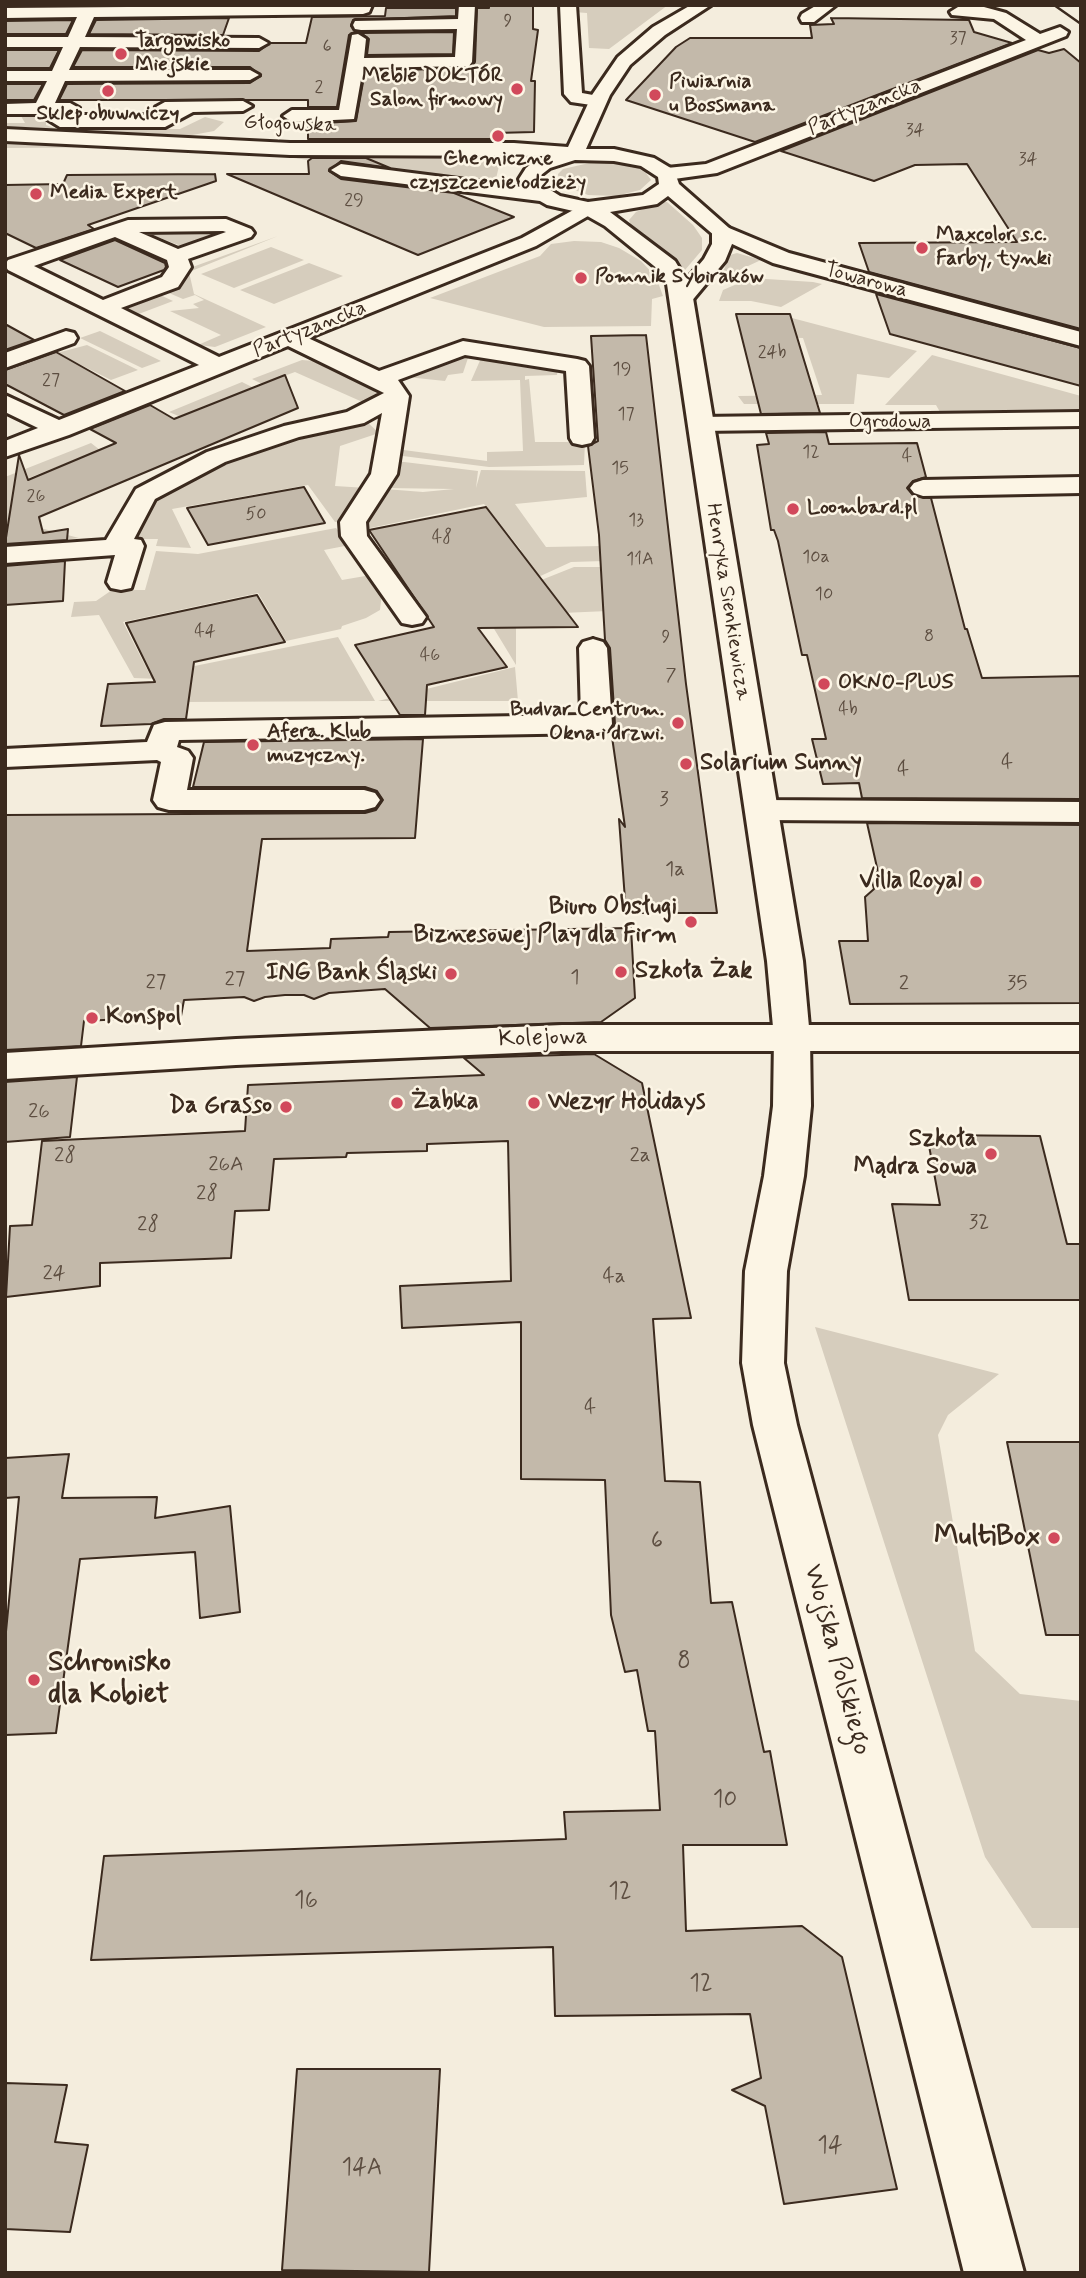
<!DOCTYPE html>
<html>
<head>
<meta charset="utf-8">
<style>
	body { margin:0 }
	#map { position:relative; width:1086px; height:2278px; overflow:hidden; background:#f4eddd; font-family:Mynerve,sans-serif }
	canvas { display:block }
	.frame { position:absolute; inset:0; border:7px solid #3b2a1e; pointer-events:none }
</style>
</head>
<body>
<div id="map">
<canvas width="1086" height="2278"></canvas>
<div class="frame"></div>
</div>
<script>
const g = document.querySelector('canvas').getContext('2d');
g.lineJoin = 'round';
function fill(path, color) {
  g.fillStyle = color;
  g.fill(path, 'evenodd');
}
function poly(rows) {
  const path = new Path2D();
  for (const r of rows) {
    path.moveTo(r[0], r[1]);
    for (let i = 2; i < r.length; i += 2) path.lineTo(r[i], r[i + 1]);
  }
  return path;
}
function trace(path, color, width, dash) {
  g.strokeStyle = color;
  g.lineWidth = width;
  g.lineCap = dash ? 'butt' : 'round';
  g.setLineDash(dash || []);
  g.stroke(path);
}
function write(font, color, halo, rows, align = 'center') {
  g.font = font + ' Mynerve,sans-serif';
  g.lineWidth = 5;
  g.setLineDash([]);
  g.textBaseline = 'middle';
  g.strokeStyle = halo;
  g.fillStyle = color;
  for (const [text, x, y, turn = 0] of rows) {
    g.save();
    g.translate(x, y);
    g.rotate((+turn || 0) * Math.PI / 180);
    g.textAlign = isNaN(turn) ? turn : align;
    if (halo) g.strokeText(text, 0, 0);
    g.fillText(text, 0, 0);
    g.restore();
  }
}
const green = poly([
	[575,5,668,5,609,49,589,48,587,13,574,12],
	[452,27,451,59,383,57,387,33,367,33,368,29],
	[30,115,42,117,46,119,46,125,57,129,180,129,205,117,224,122,214,131,187,136,5,130,5,123,25,123,21,116],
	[5,141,158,147,5,148],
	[502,153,495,183,269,155],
	[598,161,636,166,644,170,651,180,640,190,616,196,588,195,559,184,558,174,563,169],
	[660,202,667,202,693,225,702,238,702,250,685,270,659,246,631,226,629,220,636,212],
	[148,229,210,230,214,237,196,246,181,246,147,233],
	[278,236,189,272,194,294,266,327,215,347,198,345,221,335,170,311,199,308,193,304,204,300,195,295,183,299,162,290,187,269],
	[574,241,601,242,619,248,641,261,656,277,663,296,652,299,651,326,544,327,430,298,540,256,551,244],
	[271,247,304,260,234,288,201,274],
	[737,253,761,260,720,279,730,255],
	[309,263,343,276,274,304,240,290],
	[751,278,813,282,822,284,781,307,751,301,719,301,723,290],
	[156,293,173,301,136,315,115,307],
	[773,313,917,351,889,378,857,374,854,404,744,404,738,396,822,395,803,338,775,337],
	[100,331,161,361,142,368,80,338],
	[87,345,138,370,111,380,57,353],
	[469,355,463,373,448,375,445,381,407,377,457,356],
	[932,355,1081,396,1081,411,940,412,936,405,885,405],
	[482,356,558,368,557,375,525,376,525,380,529,379,535,442,585,442,584,465,489,467,395,455,396,449,487,461,487,452,523,451,520,380,471,381],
	[302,360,314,361,376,390,374,392,382,396,367,404,295,372,262,384,252,379],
	[242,382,254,388,181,417,169,412],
	[366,421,379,433,340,446,335,486,367,488,346,521,335,522,308,485,172,509,191,548,156,546,158,539,123,539,151,500,170,483,292,435],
	[91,443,100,450,16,483,25,524,79,538,54,541,52,548,5,551,5,477],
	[396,461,478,471,476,488,481,470,585,471,587,497,515,504,546,547,602,546,604,561,571,562,510,590,473,560,521,550,484,504,361,530,361,523,385,489,423,492,454,489,386,488],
	[336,528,350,545,324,550,342,580,371,575,382,592,380,610,366,618,342,626,341,629,286,641,258,593,123,622,150,675,338,637,375,701,181,702,184,680,134,678,99,615,71,617,74,602,96,601,112,590,145,590,156,551,198,554],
	[465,564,486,602,574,567,606,567,608,611,516,615,516,665,482,609,427,587,402,592,393,578],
	[515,667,518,701,378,701],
	[815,1327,999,1374,948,1415,938,1435,975,1651,1020,1694,1081,1701,1081,1928,1032,1928,985,1857]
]);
const building = poly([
	[489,5,533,5,533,29,538,30,531,81,535,81,534,132,495,133,495,139,308,139,308,124,356,121,365,71,471,68,475,62,477,8,489,8,489,5],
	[386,8,456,8,456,16,353,20,351,26,356,32,349,35,337,107,308,107,308,100,59,100,67,84,250,83,261,76,250,67,73,67,82,50,259,51,270,43,306,43,312,17,385,16,386,8],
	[229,18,223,35,89,34,96,20,229,18],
	[831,18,969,20,974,32,1012,43,755,142,626,100,676,47,690,38,812,38,810,25,834,24,831,18],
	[73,20,66,34,5,34,5,21,73,20],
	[454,32,453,54,367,55,369,39,361,33,454,32],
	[1064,49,1081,63,1081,329,869,272,859,243,1017,242,967,164,915,165,874,181,781,151,1038,50,1049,53,1064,49],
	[5,50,59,50,50,68,5,68,5,50],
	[5,84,43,84,34,100,5,100,5,84],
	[312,158,366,158,390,168,341,161,329,171,341,179,454,193,514,217,418,255,227,174,309,174,308,161,312,158],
	[215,174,216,181,88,225,94,229,36,248,5,233,5,185,63,184,67,175,215,174],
	[115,240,165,263,166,267,164,270,118,287,60,260,115,240],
	[876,294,1081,348,1081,386,890,334,876,294],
	[736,314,790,314,820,413,761,414,736,314],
	[5,324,34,340,5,350,5,324],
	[646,335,686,684,717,913,626,913,619,819,625,827,611,730,615,724,610,648,605,640,599,535,588,446,598,441,591,336,646,335],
	[56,352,125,391,64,415,5,384,5,370,56,352],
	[285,375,298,408,39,517,43,533,68,529,67,540,5,544,19,455,28,480,116,443,90,429,150,405,174,419,285,375],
	[826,432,829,444,917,443,926,477,913,481,907,488,913,495,931,498,965,629,967,629,982,678,1081,676,1081,799,862,798,859,783,823,784,812,739,826,739,807,655,802,655,778,541,774,530,771,530,757,445,769,444,766,433,826,432],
	[304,487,325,523,208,545,187,508,304,487],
	[486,507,578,627,478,628,507,667,427,685,425,715,400,715,355,645,434,627,369,530,486,507],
	[65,561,63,601,5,605,5,566,65,561],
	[257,595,285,642,194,662,186,719,164,719,151,724,101,726,108,684,155,682,126,623,257,595],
	[423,739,415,838,262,839,247,951,330,948,331,939,388,937,389,932,631,928,635,998,601,1022,430,1028,385,989,329,993,314,999,304,995,285,995,265,997,254,1001,244,997,184,1000,181,1016,84,1021,81,1046,5,1050,5,815,365,813,376,810,383,800,377,791,365,787,193,787,204,742,423,739],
	[867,823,1081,825,1081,1003,850,1004,839,941,868,941,865,897,874,889,870,873,878,872,867,823],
	[594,1054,642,1083,691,1318,653,1319,665,1481,700,1482,711,1603,732,1602,764,1752,770,1751,787,1845,683,1845,686,1931,802,1926,842,1957,897,2189,784,2204,765,2106,732,2090,761,2078,750,2014,555,2016,553,1947,91,1960,104,1856,566,1839,564,1812,660,1810,655,1731,648,1731,637,1670,625,1672,611,1615,605,1480,521,1479,521,1322,402,1328,400,1286,511,1281,508,1141,427,1144,427,1151,347,1153,346,1157,274,1159,269,1210,235,1211,231,1258,100,1263,100,1286,6,1297,10,1226,32,1225,42,1141,245,1131,248,1085,484,1075,464,1058,594,1054],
	[77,1077,70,1137,5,1142,5,1082,77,1077],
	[927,1135,1040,1136,1067,1244,1081,1244,1081,1300,909,1300,892,1204,940,1205,927,1135],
	[1007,1442,1081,1442,1081,1635,1046,1635,1007,1442],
	[69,1454,62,1498,157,1497,155,1518,230,1506,240,1612,200,1618,195,1552,80,1559,56,1733,5,1735,5,1642,19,1497,5,1498,5,1458,69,1454],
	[297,2069,440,2069,429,2272,282,2270,297,2069],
	[5,2083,67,2085,55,2142,88,2145,70,2232,5,2229,5,2083]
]);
const minor = poly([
	[372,5,369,12,363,14,94,17,85,37,259,38,268,43,259,48,80,47,69,70,250,70,259,75,250,80,65,81,55,103,70,103,79,108,76,112,62,114,64,115,161,115,166,112,159,111,156,107,165,102,243,101,252,106,243,111,193,112,165,127,60,127,39,114,5,114,5,104,36,103,47,81,5,81,5,71,52,71,63,47,5,47,5,37,68,37,77,17,5,18,5,8,372,5],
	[459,5,475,5,472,62,469,66,363,68,354,119,292,122,283,116,292,110,339,110,352,35,358,34,366,39,364,58,455,57,457,29,361,30,355,29,353,25,355,21,458,19,459,5],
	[560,5,576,5,582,93,604,97,607,101,604,105,598,106,571,102,564,94,560,5],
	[817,5,836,5,814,22,802,22,800,18,802,14,817,5],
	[958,7,984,7,1006,13,1040,34,1060,27,1068,32,1066,36,717,173,667,180,657,174,667,168,706,164,1026,40,994,19,952,15,950,12,958,7],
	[588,202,595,204,598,208,595,212,536,246,308,338,379,371,463,341,577,359,585,361,589,366,594,438,591,443,582,445,573,443,570,438,566,371,465,355,398,380,409,396,397,474,366,522,367,536,426,617,422,623,412,625,402,623,341,536,340,522,371,474,382,413,364,423,299,437,225,462,155,499,134,539,141,540,144,546,131,588,121,590,111,588,107,582,115,555,5,563,5,547,106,540,136,489,207,452,284,426,347,412,384,393,288,346,69,435,5,457,5,441,38,428,5,412,5,395,59,420,199,365,8,270,5,265,8,260,128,220,226,219,251,229,254,233,251,237,188,259,191,267,178,287,121,308,219,357,522,238,588,202],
	[223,231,226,232,178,249,139,232,223,231],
	[115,237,167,260,169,267,162,277,103,300,34,266,115,237],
	[722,226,729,228,732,232,732,244,725,261,690,303,674,303,671,298,704,259,712,244,712,232,715,228,722,226],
	[66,331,74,333,77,338,74,343,5,368,5,353,66,331],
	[1081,412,1081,426,700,431,691,429,688,424,691,419,700,417,1081,412],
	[1081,477,1081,493,923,496,914,493,910,488,914,483,923,480,1081,477],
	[593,639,603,642,607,648,612,724,608,730,597,733,179,740,177,747,188,751,193,758,187,790,364,790,375,793,380,800,375,807,364,810,169,810,158,807,153,800,161,762,157,760,5,767,5,749,147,742,154,725,165,722,581,715,579,648,583,642,593,639],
	[762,800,1081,802,1081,822,762,820,751,817,746,810,751,803,762,800],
	[562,1025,1081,1025,1081,1051,562,1051,236,1065,5,1079,5,1053,236,1039,562,1025]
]);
const major = poly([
	[691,5,711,5,665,35,630,65,610,95,586,149,614,149,654,158,674,170,679,184,729,228,789,253,1081,332,1081,346,773,263,715,236,668,196,657,204,610,212,675,261,689,284,693,298,803,961,810,1038,811,1106,804,1176,787,1271,784,1363,797,1425,1024,2273,964,2273,753,1425,742,1363,745,1271,764,1176,773,1106,774,1038,767,961,667,284,659,270,605,226,582,213,547,205,540,201,341,176,331,170,341,164,522,187,519,179,526,168,536,160,548,156,290,155,5,141,5,129,290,143,514,143,568,147,592,95,618,57,653,27,691,5],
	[575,160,614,161,641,166,658,177,659,184,643,195,588,202,560,196,541,184,541,175,550,168,575,160]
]);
const rail = poly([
	[1054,5,1081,24]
]);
const markers = [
	[121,54,7,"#d1495b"],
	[517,89,7,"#d1495b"],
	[108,91,7,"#d1495b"],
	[655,95,7,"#d1495b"],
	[498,136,7,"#d1495b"],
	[36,194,7,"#d1495b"],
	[922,248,7,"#d1495b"],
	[581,278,7,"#d1495b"],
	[793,509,7,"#d1495b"],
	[824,684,7,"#d1495b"],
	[678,723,7,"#d1495b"],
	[253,745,7,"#d1495b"],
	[686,764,7,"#d1495b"],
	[976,882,7,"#d1495b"],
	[691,922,7,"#d1495b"],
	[621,972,7,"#d1495b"],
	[451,974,7,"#d1495b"],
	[92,1018,7,"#d1495b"],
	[397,1103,7,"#d1495b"],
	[534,1103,7,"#d1495b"],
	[286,1107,7,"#d1495b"],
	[991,1154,7,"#d1495b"],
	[1054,1538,7,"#d1495b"],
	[34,1680,7,"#d1495b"]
];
const farNumbernames = [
	["9",508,22],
	["37",958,39],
	["6",327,47],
	["2",319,88],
	["34",915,131],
	["34",1028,160],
	["29",354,201],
	["24b",772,353],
	["19",622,370],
	["27",51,381],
	["17",626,415],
	["12",811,453],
	["4",907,457],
	["15",620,469],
	["26",36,497],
	["50",256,515],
	["13",636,521],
	["48",442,538],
	["10a",816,558],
	["11A",640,560],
	["10",824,595],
	["44",205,632],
	["8",929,637],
	["9",666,638],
	["46",430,656],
	["7",671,676],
	["4b",848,710]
];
const farPoinames = [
	["Targowisko",135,42],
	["Miejskie",135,66],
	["Meble DOKTÓR",503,77,"right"],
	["Salon firmowy",503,101,"right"],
	["Piwiarnia",669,83],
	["u Bossmana",669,107],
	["Sklep obuwniczy",108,115,"center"],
	["Chemiczne",498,160,"center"],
	["czyszczenie odzieży",498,184,"center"],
	["Media Expert",50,194],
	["Maxcolor s.c.",936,236],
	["Farby, tynki",936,260],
	["Pomnik Sybiraków",595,278],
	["Loombard.pl",807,509],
	["OKNO-PLUS",838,684],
	["Budvar Centrum.",664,711,"right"],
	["Okna i drzwi.",664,735,"right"],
	["Afera. Klub",267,733],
	["muzyczny.",267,757]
];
const farStreetnames = [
	["Partyzancka",865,108,-22],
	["Głogowska",290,125,2],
	["Towarowa",866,281,15],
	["Partyzancka",310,330,-22],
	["Ogrodowa",890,423],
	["Henryka Sienkiewicza",727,602,81]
];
const numberNames = [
	["4",1007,764],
	["4",903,771],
	["3",664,801],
	["1a",675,871],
	["1",575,979],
	["27",235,981],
	["27",156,984],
	["2",904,985],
	["35",1017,985],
	["26",39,1113],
	["28",65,1157],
	["2a",640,1157],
	["26A",226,1166],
	["28",207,1195],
	["32",979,1224],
	["28",148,1226],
	["24",54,1275],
	["4a",614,1278],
	["4",590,1409]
];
const poiNames = [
	["Solarium Sunny",700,764],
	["Villa Royal",962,882,"right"],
	["Biuro Obsługi",677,908,"right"],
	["Biznesowej Play dla Firm",677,936,"right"],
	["Szkoła Żak",635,972],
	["ING Bank Śląski",437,974,"right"],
	["Konspol",106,1018],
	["Żabka",411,1103],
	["Wezyr Holidays",548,1103],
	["Da Grasso",272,1107,"right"],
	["Szkoła",977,1140,"right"],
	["Mądra Sowa",977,1168,"right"]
];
const streetNames = [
	["Kolejowa",543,1039,-2]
];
const nearNumbernames = [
	["6",657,1542],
	["8",684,1662],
	["10",725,1801],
	["12",620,1893],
	["16",306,1902],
	["12",701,1985],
	["14",830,2147],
	["14A",362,2169]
];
const nearPoinames = [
	["MultiBox",1040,1538],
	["Schronisko",48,1664,"left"],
	["dla Kobiet",48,1696,"left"]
];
const nearStreetnames = [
	["Wojska Polskiego",836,1660,75]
];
fill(green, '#d6cdbd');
fill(building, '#c3b9aa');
trace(building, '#3b2a1e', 2);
trace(minor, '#3b2a1e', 6);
trace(major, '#3b2a1e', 6);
fill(minor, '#fcf5e5');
fill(major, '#fcf5e5');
trace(rail, '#3b2a1e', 2.5);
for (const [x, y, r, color] of markers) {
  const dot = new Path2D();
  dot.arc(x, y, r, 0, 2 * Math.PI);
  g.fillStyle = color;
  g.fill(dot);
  trace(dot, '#fcf5e5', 2.5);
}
write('18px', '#5d4e41', null, farNumbernames);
write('bold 21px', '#3b2a1e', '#fcf5e5', farPoinames, 'left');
write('21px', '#3b2a1e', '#fcf5e5', farStreetnames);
write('21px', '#5d4e41', null, numberNames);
write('bold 24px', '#3b2a1e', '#fcf5e5', poiNames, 'left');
write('24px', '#3b2a1e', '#fcf5e5', streetNames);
write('24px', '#5d4e41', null, nearNumbernames);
write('bold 28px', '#3b2a1e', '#fcf5e5', nearPoinames, 'right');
write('28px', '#3b2a1e', '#fcf5e5', nearStreetnames);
</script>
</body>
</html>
